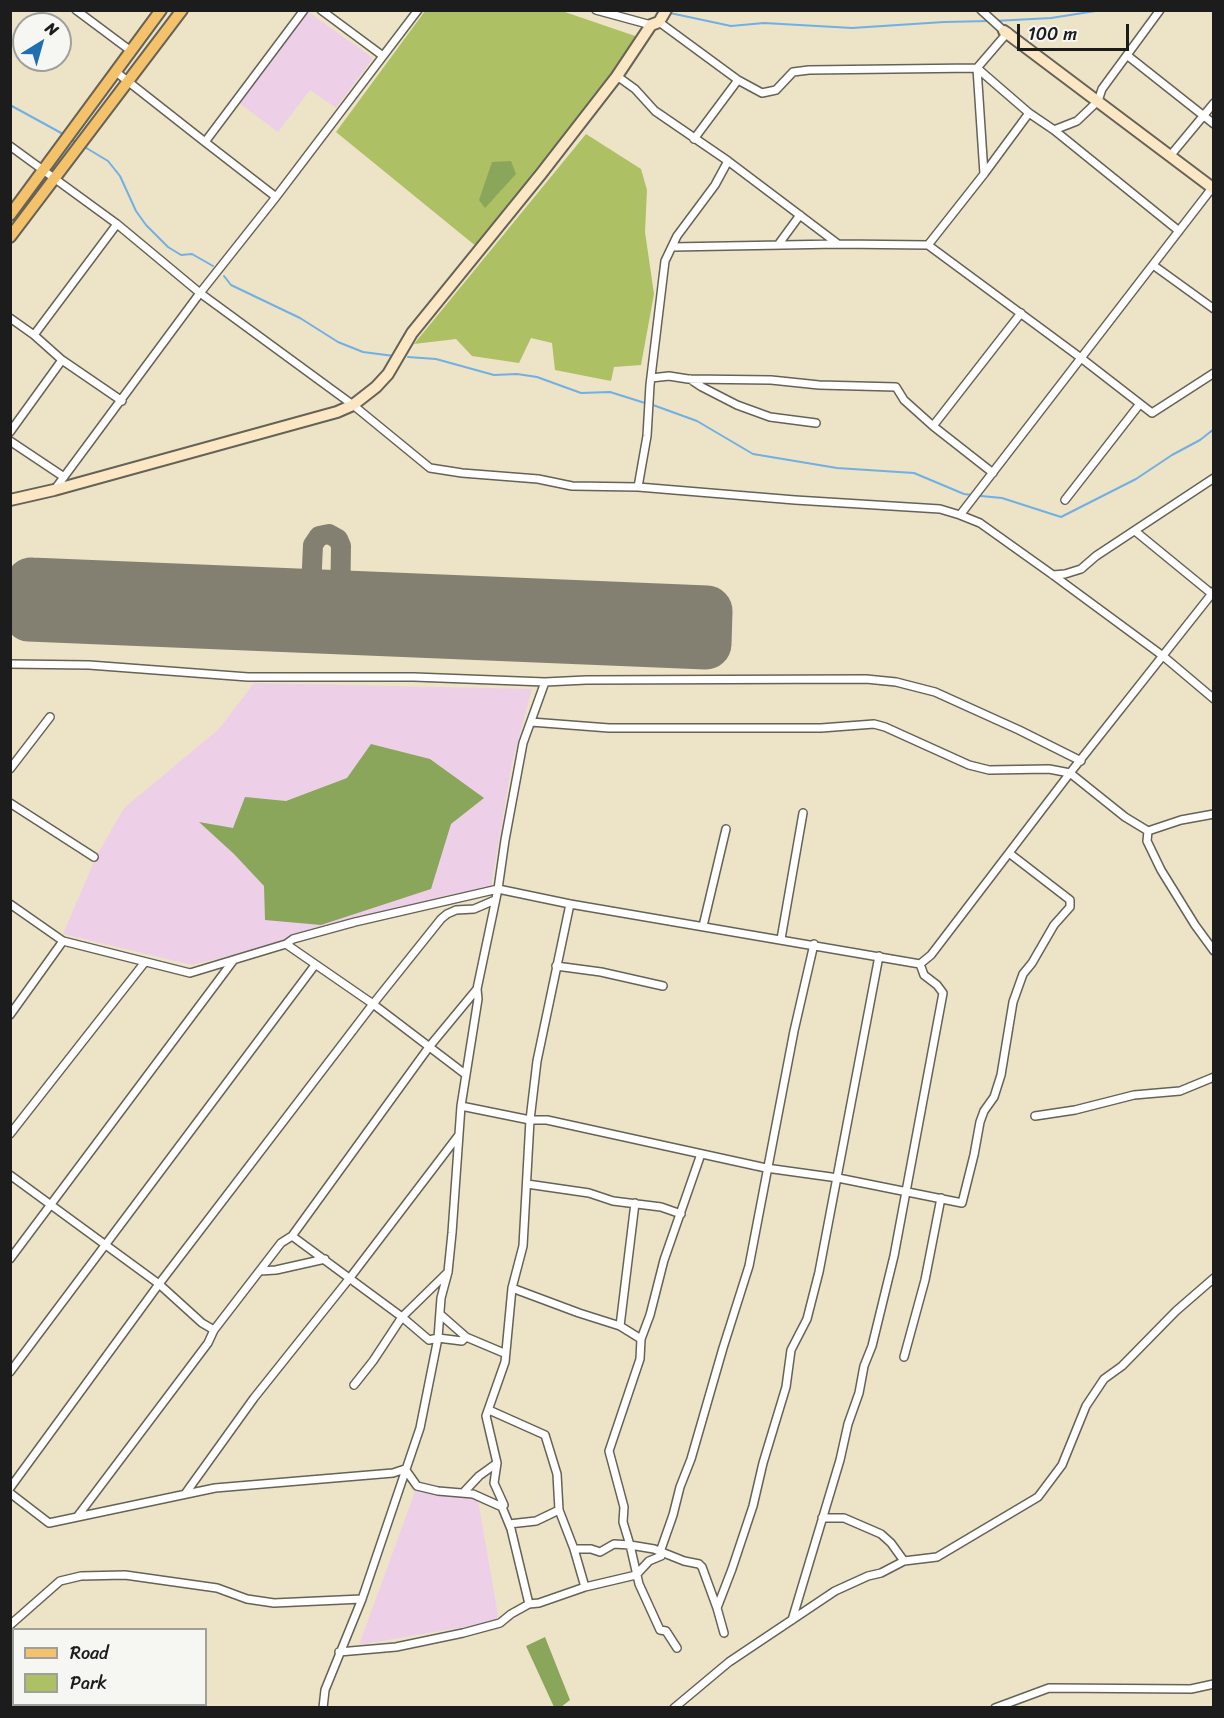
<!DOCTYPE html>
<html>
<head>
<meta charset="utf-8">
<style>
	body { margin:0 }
	#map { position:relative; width:1224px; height:1718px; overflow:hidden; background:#ede3c6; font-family:Sriracha,sans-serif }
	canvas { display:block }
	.frame { position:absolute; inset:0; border:12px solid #1c1c1c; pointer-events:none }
	.legend { position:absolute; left:12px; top:1628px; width:195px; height:78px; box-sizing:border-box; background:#f6f6f2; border:2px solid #9f9f9c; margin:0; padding:8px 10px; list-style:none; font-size:18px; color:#1c1c1c }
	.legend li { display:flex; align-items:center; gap:12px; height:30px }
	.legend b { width:30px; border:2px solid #9f9f9c }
	.north { position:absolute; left:12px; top:12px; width:60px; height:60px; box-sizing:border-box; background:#f6f6f2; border:2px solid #9f9f9c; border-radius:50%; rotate:37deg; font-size:16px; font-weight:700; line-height:24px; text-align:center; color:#1c1c1c }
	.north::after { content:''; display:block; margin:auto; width:21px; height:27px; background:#1f6fb2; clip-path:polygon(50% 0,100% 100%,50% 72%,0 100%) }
	.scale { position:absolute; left:1017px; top:24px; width:112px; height:27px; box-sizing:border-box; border:3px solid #1c1c1c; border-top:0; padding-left:8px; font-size:18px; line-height:21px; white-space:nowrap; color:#1c1c1c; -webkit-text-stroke:4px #f6f6f2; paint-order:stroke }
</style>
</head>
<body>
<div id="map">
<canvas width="1224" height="1718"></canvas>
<div class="frame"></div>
<ul class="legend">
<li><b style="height:8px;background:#f4c26a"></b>Road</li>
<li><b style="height:16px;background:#adc064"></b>Park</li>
</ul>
<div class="north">N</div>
<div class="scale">100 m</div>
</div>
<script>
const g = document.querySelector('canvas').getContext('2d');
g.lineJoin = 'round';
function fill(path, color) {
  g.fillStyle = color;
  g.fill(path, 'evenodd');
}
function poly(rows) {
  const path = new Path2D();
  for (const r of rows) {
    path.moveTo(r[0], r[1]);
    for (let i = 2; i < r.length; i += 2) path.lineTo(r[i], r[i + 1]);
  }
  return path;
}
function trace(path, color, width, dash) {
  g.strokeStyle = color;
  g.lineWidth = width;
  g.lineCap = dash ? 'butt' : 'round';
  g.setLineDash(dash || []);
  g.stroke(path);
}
const built = poly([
	[307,11,373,58,336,108,310,90,278,132,239,103],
	[254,683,532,689,512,763,490,893,192,965,63,934,96,857,124,808,219,729],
	[416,1489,478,1500,499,1621,359,1645]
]);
const green = poly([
	[425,11,562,11,638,37,521,194,477,247,336,132],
	[586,134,641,169,647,190,645,232,654,294,641,365,614,367,611,381,555,370,552,343,531,338,519,363,472,356,456,339,414,344]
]);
const forest = poly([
	[511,161,516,174,485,208,479,200,492,162],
	[371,744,430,759,484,798,451,824,431,889,321,925,265,920,264,886,234,854,199,822,233,828,245,797,286,801,347,778],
	[545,1637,570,1700,561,1707,554,1707,526,1646]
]);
const stream = poly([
	[670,13,731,26,764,23,852,28,944,22,989,21],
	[994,21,1051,18,1102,10],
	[10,105,63,134],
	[72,140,78,143],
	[83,146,108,161,120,176,136,211,146,225,168,247,181,255,192,254,213,266],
	[224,276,231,285,300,318,338,342,363,352,394,356],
	[408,357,436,359,494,375,517,374,537,377,581,393,610,392,645,403],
	[653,405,697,421,753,454,837,468,914,473,964,494,972,495],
	[981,496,1002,498,1061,517,1136,479,1172,455,1200,440,1214,429]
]);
const taxiway = poly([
	[310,611,313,545,319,536,329,534,338,539,341,546,340,612]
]);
const runway = poly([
	[31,583,707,611,706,644,29,616,31,583]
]);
const street = poly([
	[76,10,131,51],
	[321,10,383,56],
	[596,10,651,25],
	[981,10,1004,31],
	[659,22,738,80,762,93,776,90,793,72,809,70,977,68,1008,32],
	[1128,56,1214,124],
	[977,68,1029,113,1054,130,1179,231],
	[977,68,984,174],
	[116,72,205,142],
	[617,76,635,89,655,111,728,161,838,244],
	[1054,130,1077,121,1098,101,1102,89,1160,10],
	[694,139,738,80],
	[10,146,117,224,200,293,353,405,430,468,462,473,538,479,572,486,638,487,795,500,940,509,960,515,980,523,1053,575,1163,656,1214,699],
	[1170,156,1214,103],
	[276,197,205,142,304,10],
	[778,245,800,215],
	[928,245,984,174,1029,113],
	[672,247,838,244,928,245,1081,358,1152,413,1214,373],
	[1153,265,1214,309],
	[10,318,34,335,62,360,122,401],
	[34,335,117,224],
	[651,378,669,376,688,379,771,380,819,385,896,387,904,400,933,426,993,473],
	[690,379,702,387,737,405,770,417,816,423],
	[933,426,1021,313],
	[10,432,62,360],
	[10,441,64,477],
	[638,487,647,436,650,385,665,261,677,236,715,185,728,161],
	[55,489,200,293,276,197,418,10],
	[1065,500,1139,405],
	[960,515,1212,188],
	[1135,531,1212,594],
	[1053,575,1065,574,1081,569,1096,556,1214,478],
	[10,664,89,665,248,677,414,677,545,682,586,680,866,679,896,682,935,692,1019,730,1081,761],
	[531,722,609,728,821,728,874,724,885,727,969,765,989,770,1049,769,1070,773,1125,817,1148,831,1181,820,1214,814],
	[10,769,50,717],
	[10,803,94,857],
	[1148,831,1147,841,1161,870,1195,925,1214,951],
	[10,904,63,941,190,973,286,944,373,1004,465,1074],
	[703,926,726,829],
	[781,939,803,813],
	[286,944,293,939,355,922,498,889,570,904,920,964,931,955,1070,773,1214,591],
	[556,966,601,972,663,986],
	[10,1015,63,941],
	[461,1106,530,1120,537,1061,570,904],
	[1035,1116,1075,1110,1134,1095,1180,1091,1214,1077],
	[10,1134,145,962],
	[10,1175,159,1284,202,1323,214,1330,281,1243,292,1236,402,1317,429,1340,438,1338,462,1341,466,1337,504,1353],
	[527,1184,589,1193,613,1201,661,1207,681,1214],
	[292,1236,429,1047,477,989],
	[10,1259,233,961],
	[260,1271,276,1270,325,1259],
	[512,1288,579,1313,620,1326,641,1339,640,1359,609,1451,624,1507,623,1522,630,1545,614,1544,600,1552,591,1549,574,1549],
	[441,1315,466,1337],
	[620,1326,635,1203],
	[641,1339,650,1315,664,1260,701,1154],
	[904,1357,925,1280,941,1198],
	[10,1372,315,965],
	[354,1385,373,1361,402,1317,448,1272],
	[489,1410,545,1435,557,1474,559,1510,536,1521,509,1524],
	[497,1463,494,1483,504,1505,502,1507],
	[10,1488,159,1284,373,1004,441,919,447,914,456,910,474,909,495,900],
	[10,1493,49,1523,215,1488,393,1473,405,1469,417,1486,438,1491,473,1494,502,1507,511,1529,529,1604],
	[463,1493,479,1476,497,1463,486,1416,505,1362,512,1288,523,1246,530,1120,547,1120,766,1168,838,1178,962,1203,974,1155,980,1122,984,1111,994,1097,1001,1075,1013,1002,1023,974,1032,963,1054,925,1070,907,1070,900,1009,853],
	[185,1494,254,1398,349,1279,458,1136],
	[559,1510,574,1549,585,1587],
	[77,1517,208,1343,214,1330],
	[904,1561,937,1557,1038,1497,1062,1465,1086,1406,1104,1379,1122,1366,1176,1311,1214,1278],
	[792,1620,840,1460,848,1424,859,1393,864,1366,872,1346,894,1256,943,993,937,985,924,975,920,964],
	[10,1625,60,1581,81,1576,125,1575,217,1588,247,1599,274,1603,362,1599],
	[724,1633,717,1608,732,1569,753,1506,763,1463,786,1387,791,1350,807,1319,819,1272,879,956],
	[677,1648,666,1631,660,1630,639,1584,630,1545,654,1549,684,1561,699,1564,702,1567,717,1608],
	[339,1652,396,1647,463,1633,500,1623,511,1614,529,1604,539,1603,585,1587,636,1575,649,1561,661,1556,660,1552,673,1515,680,1487,691,1459,723,1348,749,1266,794,1031,814,944],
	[323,1708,325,1690,362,1599,420,1428,438,1338,441,1298,448,1272,452,1233,461,1106,478,999,477,989,498,889,505,840,523,743,545,682],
	[674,1708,729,1662,835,1591,868,1576,881,1573,904,1561,891,1543,881,1534,844,1518,822,1518],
	[995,1708,1049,1688,1191,1689,1214,1684]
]);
const secondary = poly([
	[1004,31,1214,189],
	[10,500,54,490,337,412,353,405,376,387,388,374,412,333,541,174,617,76,651,25,659,22,666,10]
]);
const primary = poly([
	[10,215,161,10],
	[10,237,182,10]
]);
fill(built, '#edd0e8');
fill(green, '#adc064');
fill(forest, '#8aa65a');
trace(stream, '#70b0e4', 2);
trace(taxiway, '#848071', 20);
trace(runway, '#848071', 51);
trace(street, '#656258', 10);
trace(secondary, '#656258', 14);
trace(primary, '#656258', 14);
trace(street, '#fff', 7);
trace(secondary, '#fbe7c3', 10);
trace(primary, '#f4c26a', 10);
</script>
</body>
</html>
